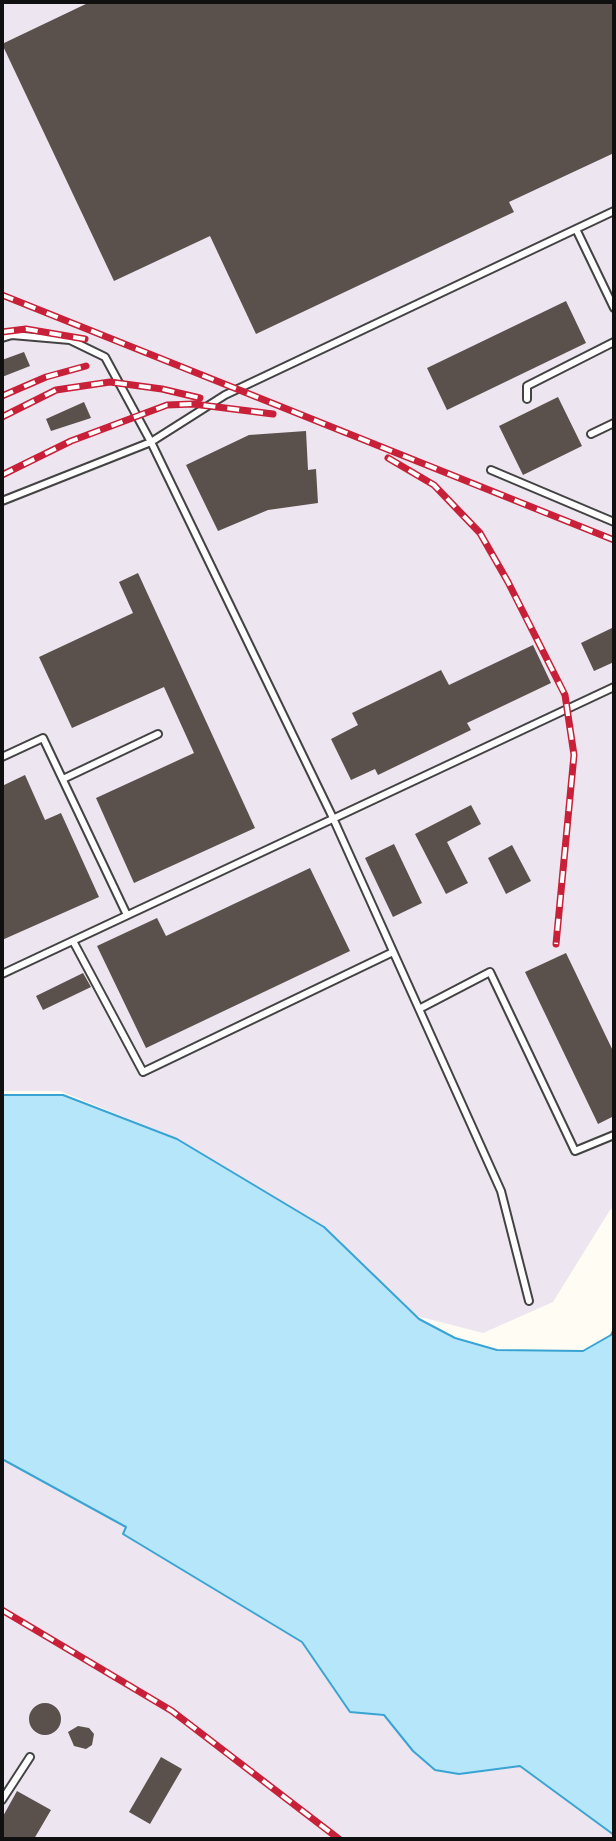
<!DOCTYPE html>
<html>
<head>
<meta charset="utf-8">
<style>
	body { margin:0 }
	#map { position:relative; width:616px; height:1841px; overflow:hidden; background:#fffcf4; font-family:Lora,serif }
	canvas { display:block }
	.frame { position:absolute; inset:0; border:4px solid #101010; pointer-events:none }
</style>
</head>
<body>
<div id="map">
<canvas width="616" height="1841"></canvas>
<div class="frame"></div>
</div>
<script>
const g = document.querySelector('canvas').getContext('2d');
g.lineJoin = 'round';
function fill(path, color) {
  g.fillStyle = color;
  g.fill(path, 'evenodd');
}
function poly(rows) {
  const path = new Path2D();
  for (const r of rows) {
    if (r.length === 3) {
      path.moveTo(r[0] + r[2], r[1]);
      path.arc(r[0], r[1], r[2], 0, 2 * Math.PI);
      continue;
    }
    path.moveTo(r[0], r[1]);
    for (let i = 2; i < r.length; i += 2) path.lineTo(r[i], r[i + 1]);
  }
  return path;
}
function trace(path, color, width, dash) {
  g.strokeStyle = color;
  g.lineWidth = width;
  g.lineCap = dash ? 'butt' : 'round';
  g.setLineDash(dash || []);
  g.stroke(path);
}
const industrial = poly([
	[2,2,614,2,614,1208,610,1210,553,1302,483,1333,417,1316,323,1228,176,1138,60,1091,2,1091],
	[2,1459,127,1527,124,1534,302,1642,366,1714,384,1715,397,1730,459,1774,520,1766,614,1835,614,1839,2,1839]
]);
const water = poly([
	[2,1095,63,1095,177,1139,324,1227,419,1319,455,1338,497,1350,583,1351,611,1335,614,1329,614,1835,520,1766,459,1774,435,1770,413,1751,384,1715,350,1712,302,1642,123,1534,126,1527,2,1459,2,1095]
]);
const building = poly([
	[90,2,614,2,614,153,509,202,514,212,256,334,210,236,114,281,2,44],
	[566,301,586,343,447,410,427,368],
	[24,352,30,366,2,377,2,360],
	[558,397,582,446,523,475,499,426],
	[84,402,91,418,51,431,46,419],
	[306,431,308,470,316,469,318,503,268,510,218,531,186,465,249,435],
	[138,573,255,828,134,883,96,798,194,753,164,687,72,728,39,657,133,613,119,582],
	[614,627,614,662,594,671,581,643],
	[533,645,551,683,467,723,471,730,378,775,375,769,351,780,331,739,358,725,352,713,441,670,449,685],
	[25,775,45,820,61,813,99,897,2,940,2,786],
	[471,805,481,824,447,842,468,883,446,894,415,834],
	[394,844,422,903,393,917,365,858],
	[512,845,531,881,506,894,488,858],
	[310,868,350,951,146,1048,97,946,157,918,166,936],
	[566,953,614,1053,614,1116,598,1124,525,972],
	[83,973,91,987,43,1010,36,996],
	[45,1719,16],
	[78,1726,89,1728,94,1734,92,1745,86,1749,74,1746,68,1732],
	[161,1757,182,1769,150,1824,129,1812],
	[17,1791,51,1810,34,1839,2,1839,2,1818]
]);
const lane = poly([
	[576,229,614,308],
	[2,338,12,335,70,340,105,357,151,442,333,818,501,1191,529,1301],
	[527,399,527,386,614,342],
	[591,434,614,423],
	[491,470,614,522],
	[2,501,151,442,225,395,614,211],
	[2,757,43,738,127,915],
	[63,779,158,734],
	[73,941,143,1072,393,952],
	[2,974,614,687],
	[419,1009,490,972,575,1151,614,1135],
	[2,1800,30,1757]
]);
const rail = poly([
	[2,295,614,540],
	[2,332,26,329,85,339],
	[2,396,46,377,86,366],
	[2,417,56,390,110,382,162,389,200,398],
	[388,458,434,485,480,533,508,582,565,695,574,755,556,944],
	[2,475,71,441,167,405,193,404,273,414],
	[2,1610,172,1711,339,1839]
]);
fill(industrial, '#ede5ef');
fill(water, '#b6e6f9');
trace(water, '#39a4d4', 2);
fill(building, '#5a504c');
trace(lane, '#434343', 10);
trace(lane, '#fff', 6);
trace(rail, '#c82038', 7);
trace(rail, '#fff', 4, [12]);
</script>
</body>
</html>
